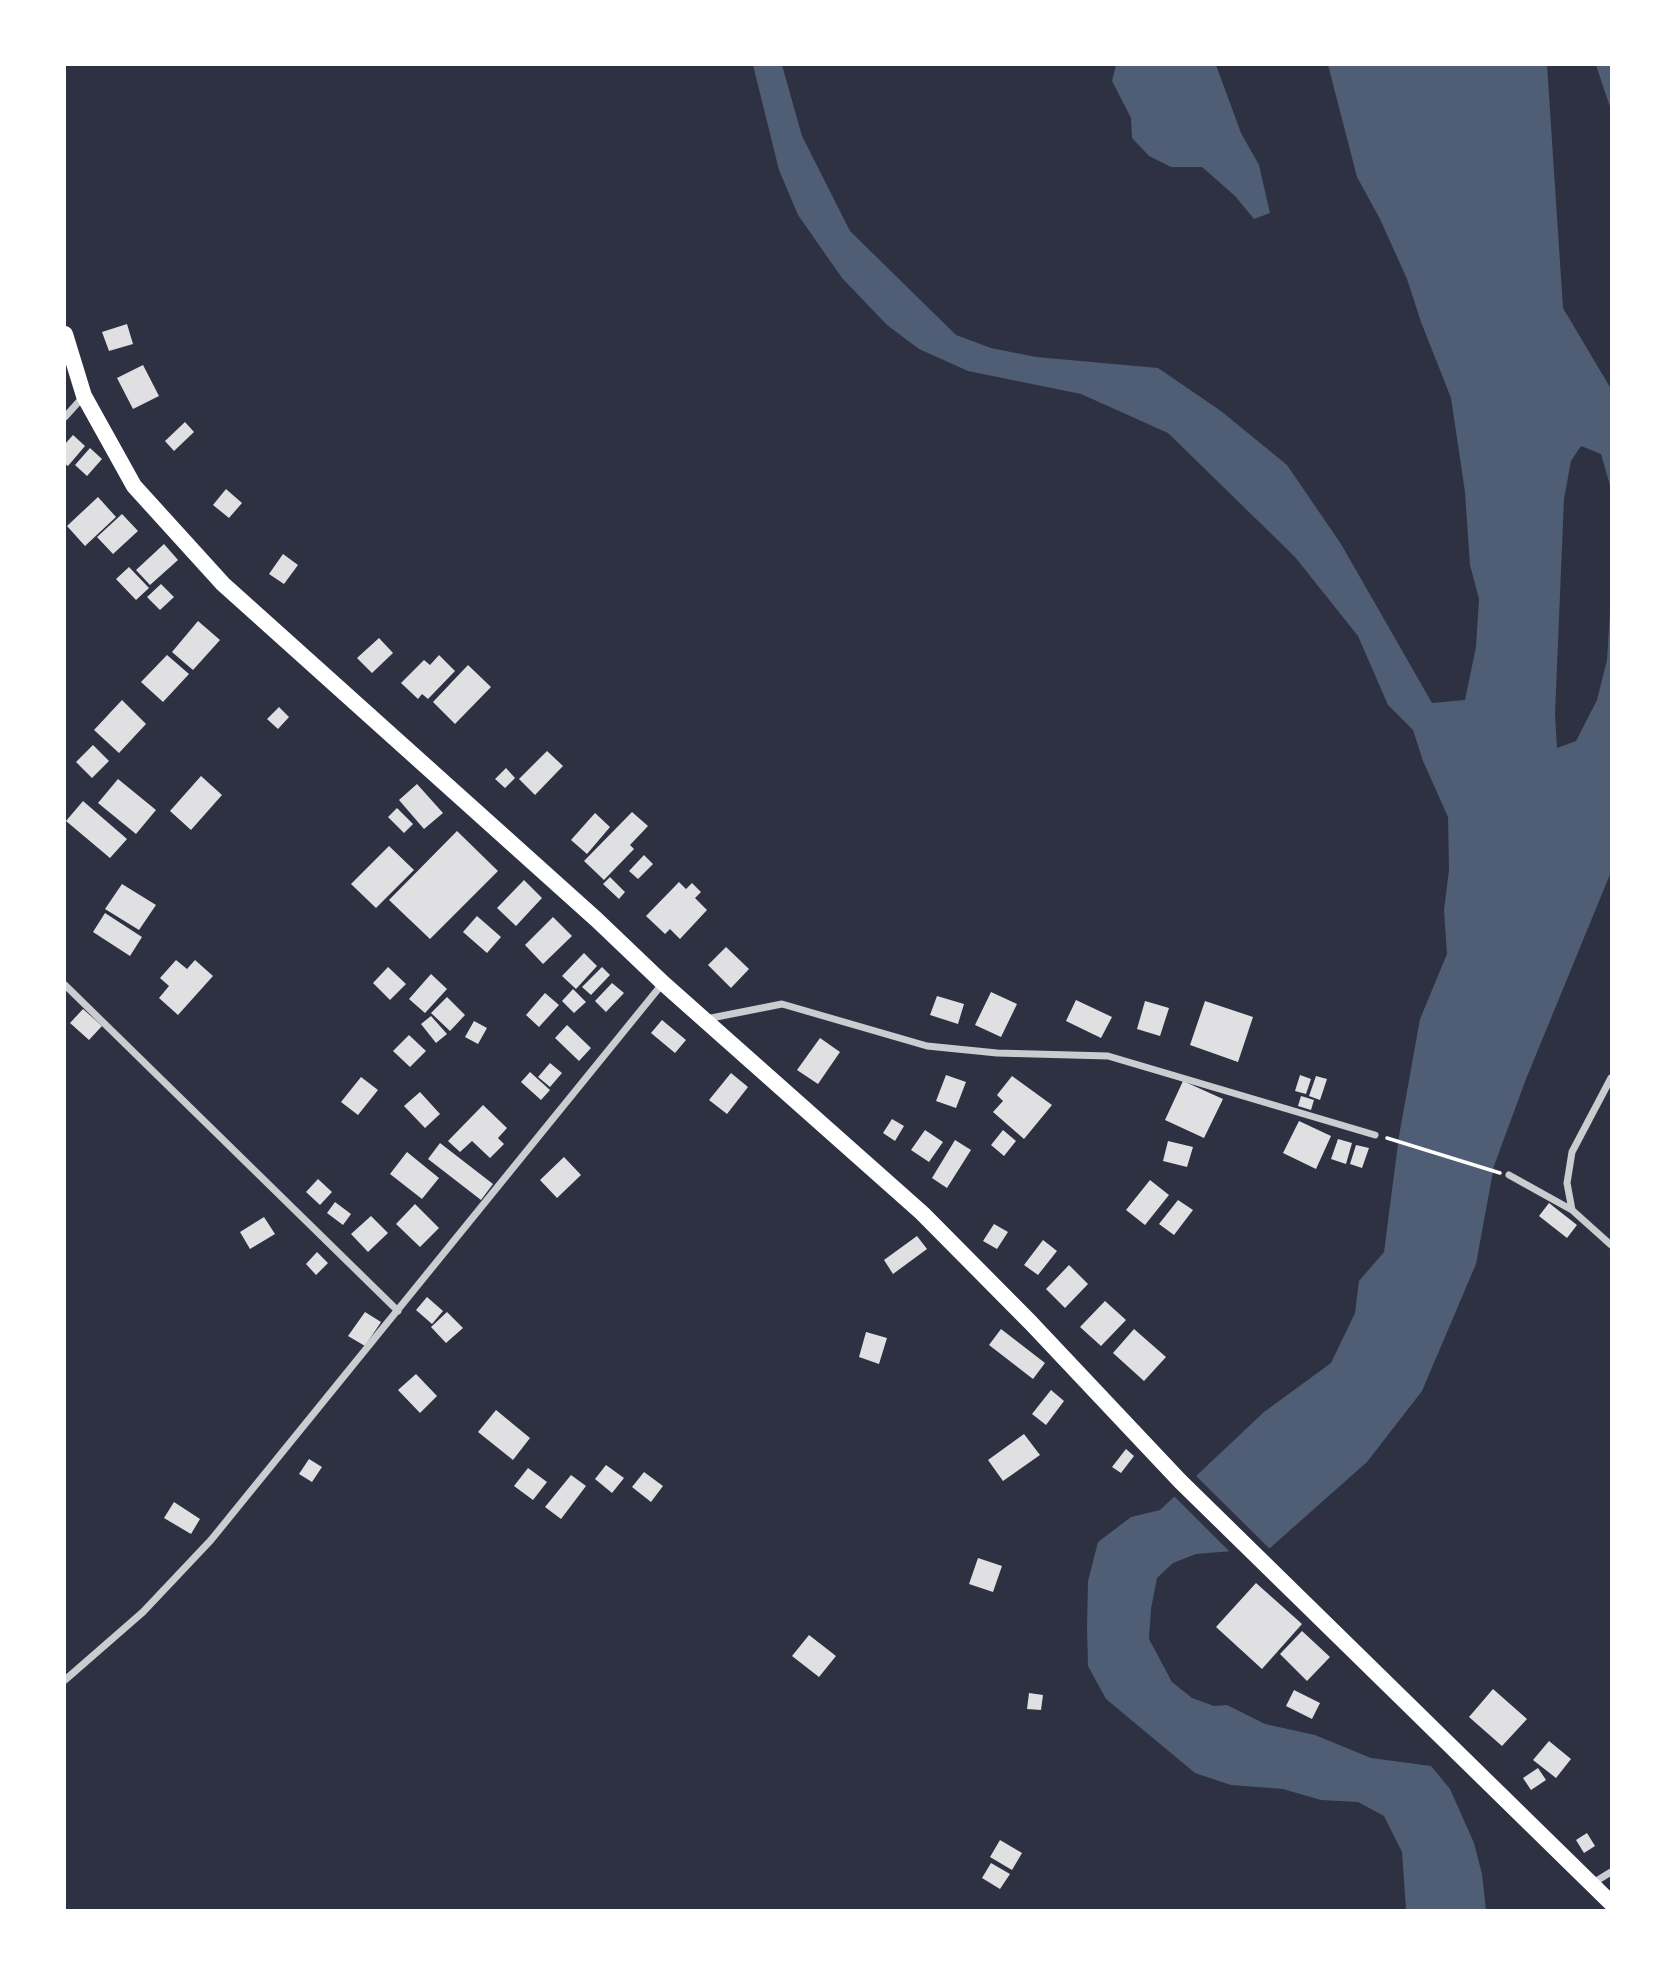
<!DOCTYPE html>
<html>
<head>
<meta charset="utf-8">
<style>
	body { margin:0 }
	#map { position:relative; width:1676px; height:1975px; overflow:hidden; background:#2d3142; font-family:"Exo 2",sans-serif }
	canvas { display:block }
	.frame { position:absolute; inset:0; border:66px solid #fff; pointer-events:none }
</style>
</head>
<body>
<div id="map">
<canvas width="1676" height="1975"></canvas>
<div class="frame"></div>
</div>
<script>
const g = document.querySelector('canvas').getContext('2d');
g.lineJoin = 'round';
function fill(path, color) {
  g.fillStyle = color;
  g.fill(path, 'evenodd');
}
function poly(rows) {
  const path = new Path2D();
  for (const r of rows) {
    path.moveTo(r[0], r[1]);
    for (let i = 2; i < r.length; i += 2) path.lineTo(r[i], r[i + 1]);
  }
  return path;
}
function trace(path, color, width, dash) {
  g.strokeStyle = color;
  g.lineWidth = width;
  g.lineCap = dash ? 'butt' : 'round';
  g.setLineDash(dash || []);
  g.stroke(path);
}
const water = poly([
	[753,65,782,65,802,136,850,231,956,335,991,348,1036,357,1158,368,1221,411,1287,465,1341,544,1432,703,1465,700,1476,647,1479,599,1470,565,1465,492,1451,398,1421,322,1407,279,1380,219,1357,177,1328,65,1547,65,1563,308,1611,389,1611,489,1601,454,1581,446,1571,461,1564,499,1555,714,1557,748,1576,741,1597,700,1607,660,1611,596,1611,872,1526,1079,1494,1166,1476,1264,1422,1391,1367,1462,1270,1548,1196,1554,1173,1563,1157,1578,1151,1609,1149,1639,1172,1682,1192,1698,1214,1706,1227,1705,1265,1724,1315,1735,1371,1758,1431,1766,1450,1789,1474,1843,1482,1874,1486,1910,1406,1910,1402,1852,1384,1816,1358,1802,1321,1800,1283,1789,1231,1785,1195,1773,1106,1699,1088,1666,1087,1628,1088,1581,1098,1542,1131,1517,1160,1510,1264,1412,1331,1363,1355,1313,1359,1281,1384,1252,1399,1136,1420,1019,1447,954,1444,910,1449,870,1448,817,1423,761,1413,730,1388,705,1358,636,1295,557,1168,433,1081,394,968,371,919,349,887,325,842,278,798,215,779,170],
	[1116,65,1216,65,1241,133,1259,165,1270,213,1254,219,1235,196,1202,167,1171,167,1149,156,1132,138,1131,118,1112,81],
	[1596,65,1611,65,1611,110]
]);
const pier = poly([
	[1194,1474,1272,1551,1233,1555,1172,1494]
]);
const building = poly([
	[127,324,133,344,109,351,102,332],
	[143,365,159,396,133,409,117,378],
	[185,422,194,432,174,451,165,441],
	[73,435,85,446,68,466,65,464,65,444],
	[90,448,102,459,87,476,75,465],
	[226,489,242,503,229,518,213,505],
	[98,497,116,517,85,546,67,526],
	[122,514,138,531,113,554,97,537],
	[164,544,178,560,150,585,136,570],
	[283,554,298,565,284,584,269,574],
	[129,567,149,588,136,600,116,579],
	[161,584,174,597,160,610,147,597],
	[198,621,220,640,193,670,172,652],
	[379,638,393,653,372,673,357,658],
	[167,655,189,674,163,702,141,682],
	[439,655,455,671,428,699,422,694,418,699,401,683,424,660,430,665],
	[468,665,491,687,455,724,433,702],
	[122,700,146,724,119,753,94,730],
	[279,707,289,717,278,729,267,719],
	[93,745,109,761,92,778,76,762],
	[547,751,563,766,535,795,519,779],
	[506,768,515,778,505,788,495,779],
	[201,776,222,795,191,830,170,811],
	[118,779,156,810,136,834,98,803],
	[417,784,443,813,424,829,399,800],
	[83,801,127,839,110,858,66,821],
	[397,808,413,824,404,833,388,817],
	[632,812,648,826,630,845,634,849,604,880,584,861],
	[595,813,610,827,587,854,571,840],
	[457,831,498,871,430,939,389,900],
	[389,846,414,870,376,908,351,884],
	[644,855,653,864,638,879,629,871],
	[610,877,625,892,619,899,603,884],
	[524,880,542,898,516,926,497,908],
	[679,882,686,889,692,883,701,892,695,898,707,910,680,939,670,929,665,934,646,916],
	[122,884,156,905,139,930,105,909],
	[105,913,142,937,130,956,93,932],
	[477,916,501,937,487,953,463,932],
	[553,917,572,936,543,964,525,945],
	[726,947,749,969,731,988,708,965],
	[584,953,597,966,576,989,562,976],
	[176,960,187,969,195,960,213,976,178,1015,159,998,169,986,160,978],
	[388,967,406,984,390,1000,373,983],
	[602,967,610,975,591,995,582,987],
	[431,974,447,989,425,1013,409,999],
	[612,983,624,993,606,1012,595,1001],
	[573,989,586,1002,574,1013,562,1001],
	[991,992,1017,1004,1001,1037,975,1025],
	[545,993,559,1005,539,1027,526,1015],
	[937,996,964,1004,958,1024,930,1015],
	[447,997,465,1015,450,1031,431,1013],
	[1076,1000,1112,1017,1101,1038,1066,1021],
	[1145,1001,1169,1008,1160,1036,1137,1029],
	[1205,1001,1253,1017,1238,1062,1190,1045],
	[83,1009,102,1026,89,1040,70,1023],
	[431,1016,447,1034,436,1043,421,1024],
	[662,1020,686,1040,675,1053,651,1033],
	[474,1021,487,1028,478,1044,465,1037],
	[567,1025,591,1048,579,1061,555,1038],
	[409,1035,426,1051,410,1067,393,1051],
	[820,1038,840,1052,818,1084,797,1070],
	[550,1063,562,1073,550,1087,538,1077],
	[530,1072,550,1090,541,1100,521,1082],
	[731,1073,748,1087,727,1114,709,1100],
	[946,1075,966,1082,956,1108,936,1101],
	[1300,1075,1311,1079,1306,1094,1295,1091],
	[1012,1076,1052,1105,1024,1139,993,1112,1003,1101,997,1095],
	[1316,1076,1327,1079,1320,1100,1309,1096],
	[361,1077,378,1090,358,1115,341,1102],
	[1183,1081,1223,1099,1204,1138,1165,1120],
	[420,1092,440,1114,425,1128,404,1106],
	[1301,1096,1314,1100,1311,1110,1298,1106],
	[483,1105,507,1128,498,1138,504,1144,490,1158,472,1141,460,1152,448,1141],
	[892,1119,904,1126,895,1141,883,1133],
	[1299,1121,1331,1136,1316,1169,1283,1153],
	[925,1130,943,1142,929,1162,911,1150],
	[1003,1130,1016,1141,1004,1156,991,1145],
	[1338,1139,1352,1143,1346,1164,1331,1159],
	[955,1140,971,1150,947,1188,932,1178],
	[1168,1141,1193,1147,1187,1167,1163,1161],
	[440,1143,493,1184,481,1200,428,1159],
	[1356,1145,1369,1148,1362,1168,1350,1164],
	[407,1152,439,1178,422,1199,390,1174],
	[564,1157,581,1175,557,1198,540,1180],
	[318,1179,332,1192,320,1205,306,1192],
	[1150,1180,1169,1195,1145,1225,1126,1210],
	[1178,1200,1193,1210,1174,1235,1159,1224],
	[335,1202,351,1214,343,1225,327,1213],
	[1549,1203,1577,1225,1567,1238,1539,1216],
	[415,1204,439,1228,420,1247,396,1224],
	[371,1216,388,1233,368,1252,351,1234],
	[264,1217,275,1234,250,1249,240,1232],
	[994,1224,1008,1232,997,1249,983,1241],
	[917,1236,927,1249,893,1274,884,1260],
	[1043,1240,1057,1251,1038,1275,1024,1265],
	[317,1252,328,1263,316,1275,306,1264],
	[1069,1265,1088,1284,1065,1308,1046,1289],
	[427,1297,443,1311,432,1324,416,1310],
	[1105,1301,1126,1320,1101,1346,1080,1327],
	[365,1312,381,1322,365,1346,348,1336],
	[447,1312,463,1328,446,1343,431,1327],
	[1001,1329,1045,1363,1033,1379,989,1345],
	[1134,1329,1166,1357,1144,1381,1113,1353],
	[866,1332,887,1338,879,1364,859,1357],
	[416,1374,437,1396,420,1413,398,1390],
	[1051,1390,1064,1401,1046,1425,1032,1414],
	[496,1410,530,1438,513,1460,478,1432],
	[1024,1434,1040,1455,1003,1481,988,1460],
	[1126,1449,1134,1456,1121,1473,1112,1467],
	[309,1459,322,1467,312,1482,299,1474],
	[606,1465,624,1478,612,1493,595,1479],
	[528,1468,547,1482,533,1500,514,1486],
	[644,1472,663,1486,651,1502,632,1487],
	[571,1475,586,1486,561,1519,545,1507],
	[174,1502,200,1519,191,1534,164,1518],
	[978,1558,1002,1566,993,1592,969,1584],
	[1256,1583,1302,1624,1262,1669,1216,1627],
	[1302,1631,1330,1657,1307,1681,1280,1654],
	[809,1635,836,1656,819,1677,792,1656],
	[1493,1689,1527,1719,1502,1746,1469,1717],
	[1294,1690,1320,1703,1312,1719,1286,1706],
	[1029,1693,1043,1695,1041,1710,1027,1709],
	[1549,1741,1571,1759,1556,1778,1533,1760],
	[1538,1768,1546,1780,1531,1790,1523,1778],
	[1587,1833,1595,1846,1584,1853,1576,1840],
	[1000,1840,1022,1853,1012,1870,990,1857],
	[991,1863,1010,1874,1000,1889,982,1878]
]);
const path = poly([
	[1387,1138,1500,1173]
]);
const minor = poly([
	[65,417,83,397],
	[65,985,398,1311],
	[706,1019,782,1004,927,1046,997,1053,1108,1056,1375,1135],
	[1611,1078,1572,1152,1567,1183,1572,1210,1611,1245],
	[1509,1175,1572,1210],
	[65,1680,143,1612,211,1540,663,983],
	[1593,1883,1611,1872]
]);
const trunk = poly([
	[65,334,84,396,134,486,223,584,597,920,663,983,922,1213,1031,1323,1180,1481,1611,1903]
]);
fill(water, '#4f5d75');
fill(pier, '#2d3142');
fill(building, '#e0e0e3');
trace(path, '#fff', 3.5);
trace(minor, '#caccd0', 7);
trace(trunk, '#fff', 16);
</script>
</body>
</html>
